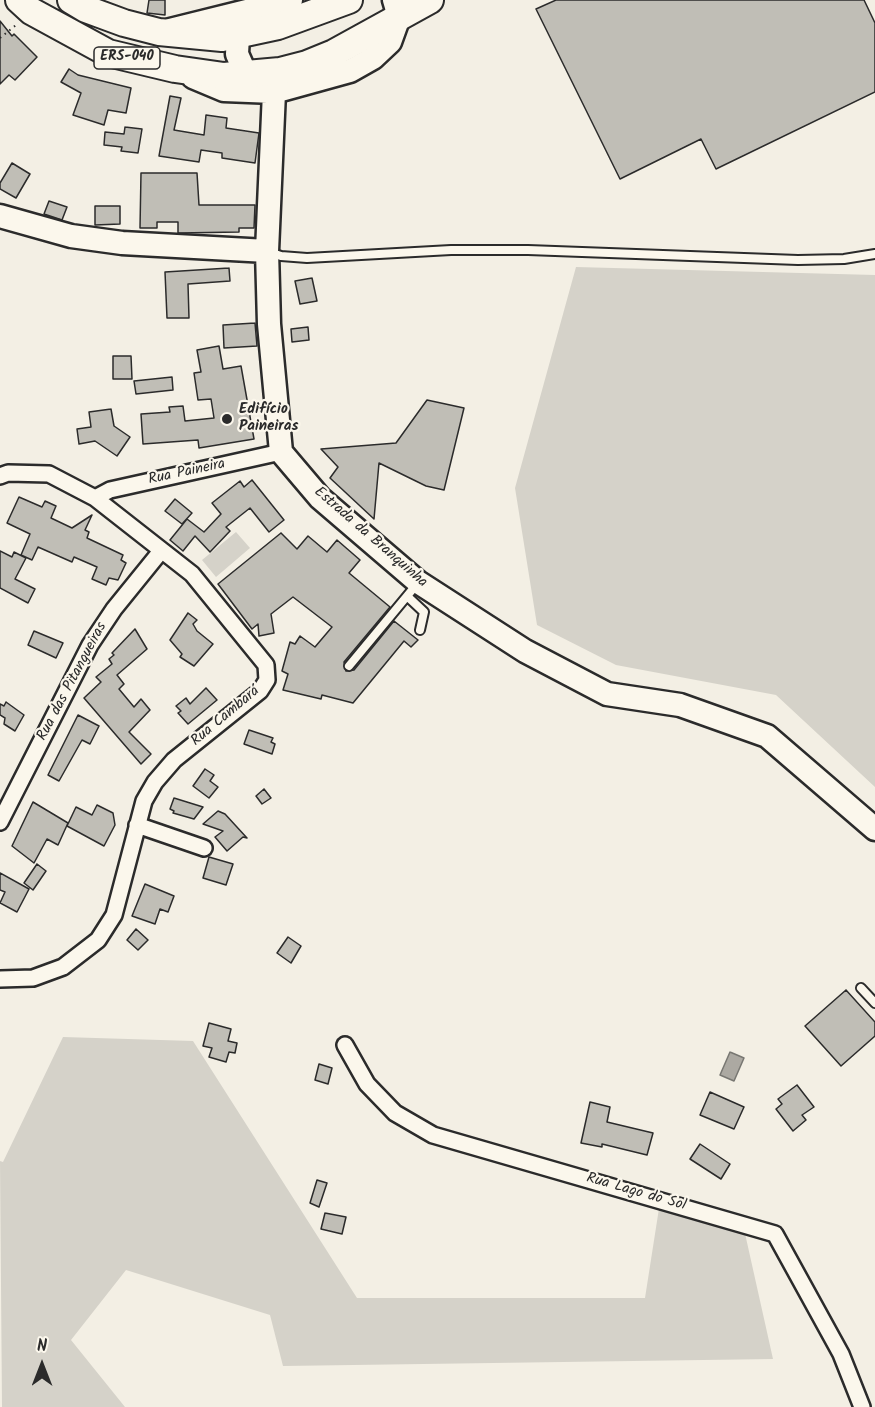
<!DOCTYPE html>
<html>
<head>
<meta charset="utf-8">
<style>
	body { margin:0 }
	#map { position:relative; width:875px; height:1407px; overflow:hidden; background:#f3efe4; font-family:Kalam,sans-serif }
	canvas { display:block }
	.north { position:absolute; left:12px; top:1335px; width:60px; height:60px; -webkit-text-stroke:4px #fbf7ec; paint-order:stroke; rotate:0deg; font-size:16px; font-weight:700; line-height:24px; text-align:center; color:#2b2b2b }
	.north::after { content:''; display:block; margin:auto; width:21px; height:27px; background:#2b2b2b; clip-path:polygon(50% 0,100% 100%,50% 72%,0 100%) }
</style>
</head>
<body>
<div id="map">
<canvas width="875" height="1407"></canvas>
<div class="north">N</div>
</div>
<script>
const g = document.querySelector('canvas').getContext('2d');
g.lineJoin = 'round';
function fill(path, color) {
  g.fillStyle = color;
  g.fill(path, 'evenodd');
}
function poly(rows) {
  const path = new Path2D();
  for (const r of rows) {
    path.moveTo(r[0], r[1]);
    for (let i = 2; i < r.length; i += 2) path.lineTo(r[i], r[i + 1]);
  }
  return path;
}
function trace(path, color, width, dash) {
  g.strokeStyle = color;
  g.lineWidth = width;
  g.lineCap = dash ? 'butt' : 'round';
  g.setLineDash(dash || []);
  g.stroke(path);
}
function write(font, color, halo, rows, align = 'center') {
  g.font = font + ' Kalam,sans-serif';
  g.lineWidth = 4.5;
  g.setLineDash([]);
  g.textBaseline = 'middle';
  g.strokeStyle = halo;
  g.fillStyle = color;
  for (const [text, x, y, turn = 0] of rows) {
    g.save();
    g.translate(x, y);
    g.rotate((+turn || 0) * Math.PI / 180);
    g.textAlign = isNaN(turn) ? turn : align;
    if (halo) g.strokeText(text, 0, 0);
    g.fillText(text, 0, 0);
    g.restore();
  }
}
const green = poly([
	[576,267,875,275,875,787,776,695,616,665,537,625,515,488],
	[236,532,250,548,216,577,202,560],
	[63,1037,193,1041,357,1298,645,1298,660,1202,744,1229,773,1359,283,1366,270,1315,126,1270,71,1340,125,1407,2,1407,0,1161,3,1162]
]);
const water = poly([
	[730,1052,744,1058,734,1081,720,1075,730,1052]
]);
const building = poly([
	[149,0,165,0,165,15,147,13,149,0],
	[556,0,864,0,875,23,875,92,716,169,701,139,620,179,536,9,556,0],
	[0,21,12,36,14,34,37,57,15,80,9,75,0,84,0,21],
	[69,69,78,75,131,88,126,113,108,110,104,125,73,115,81,93,61,82,69,69],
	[170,96,181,98,174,130,204,135,206,115,227,118,226,128,259,133,255,163,222,158,222,153,201,150,199,162,159,156,170,96],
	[125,127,142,129,138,153,121,151,122,147,104,145,105,132,124,134,125,127],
	[12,163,30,174,16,198,0,189,0,183,12,163],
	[141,173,197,173,199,205,255,205,254,228,239,228,239,232,178,233,178,222,157,222,157,228,140,228,141,173],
	[49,201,67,207,62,220,44,214,49,201],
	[95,206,120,206,120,224,95,225,95,206],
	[229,268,230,281,188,284,189,318,167,318,165,272,229,268],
	[312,278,317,301,300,304,295,281,312,278],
	[255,323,257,346,224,348,223,325,255,323],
	[308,327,309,340,292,342,291,329,308,327],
	[219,346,223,369,241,366,254,439,199,448,198,440,143,444,141,414,170,412,169,407,183,406,185,421,214,418,211,399,198,400,194,373,201,372,197,350,219,346],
	[113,356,131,356,132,379,113,379,113,356],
	[172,377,173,390,136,394,134,381,172,377],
	[427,400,464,408,444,490,426,486,379,463,374,519,330,478,338,467,321,449,396,443,427,400],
	[111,409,114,426,130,437,117,456,95,441,79,444,77,429,91,427,89,412,111,409],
	[252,480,284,520,269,532,250,508,226,527,230,531,210,552,195,536,183,551,170,540,187,519,204,532,221,514,212,503,240,481,244,487,252,480],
	[19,497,42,507,45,501,56,506,51,518,72,528,92,515,85,530,89,532,87,538,123,555,121,560,126,563,118,580,109,578,106,585,92,579,97,567,74,557,72,562,38,547,32,560,21,555,30,534,7,523,19,497],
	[175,499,192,513,182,524,165,511,175,499],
	[281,533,297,549,308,536,327,552,337,540,360,560,349,573,390,607,344,662,346,671,354,670,394,621,418,640,411,647,404,641,353,703,322,695,321,699,283,690,288,674,282,671,290,642,295,644,300,636,315,647,332,627,293,597,271,614,274,633,259,636,258,624,252,629,218,584,281,533],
	[0,551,12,557,14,552,26,558,15,579,35,589,28,603,0,588,0,551],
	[188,613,197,620,193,624,197,631,213,644,194,666,180,657,182,654,170,640,188,613],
	[135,629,147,649,117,675,124,684,119,689,134,707,141,699,150,710,129,732,151,754,141,764,84,698,101,682,96,677,112,664,109,659,114,655,112,653,135,629],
	[34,631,63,643,56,658,28,645,34,631],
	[206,688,217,700,188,724,178,713,181,711,176,706,186,698,190,704,206,688],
	[6,702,24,715,15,731,4,724,5,718,0,715,0,704,4,706,6,702],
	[78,715,99,726,90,744,82,740,59,781,48,775,78,715],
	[249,730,273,738,271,742,275,744,272,754,244,744,249,730],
	[205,769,214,775,210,781,218,787,209,798,193,786,205,769],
	[264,789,271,798,262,804,256,796,264,789],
	[174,798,203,807,194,819,173,813,174,811,170,809,174,798],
	[33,802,68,823,58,845,47,839,34,863,12,846,33,802],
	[97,805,113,813,115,825,104,846,67,826,76,807,92,815,97,805],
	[218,811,225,814,247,838,243,837,227,851,215,837,223,831,203,824,218,811],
	[209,857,233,864,226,885,203,878,209,857],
	[37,864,46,871,33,890,24,883,37,864],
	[0,873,29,889,17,912,0,903,5,892,0,890,0,873],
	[145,884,174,896,168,912,160,909,155,924,132,916,145,884],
	[136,929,148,940,138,950,127,940,136,929],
	[288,937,301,946,291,963,277,953,288,937],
	[846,990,875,1022,875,1036,841,1066,805,1026,846,990],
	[209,1023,231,1029,228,1041,237,1043,235,1053,229,1052,226,1062,209,1057,212,1048,203,1046,209,1023],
	[319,1064,332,1068,328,1084,315,1080,319,1064],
	[797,1085,814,1107,802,1115,806,1120,793,1131,776,1109,782,1104,778,1099,797,1085],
	[710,1092,744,1107,734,1129,700,1115,710,1092],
	[590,1102,610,1107,607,1122,653,1133,647,1155,602,1144,602,1147,581,1143,590,1102],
	[700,1144,730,1164,721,1179,690,1159,700,1144],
	[317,1180,327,1183,319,1207,310,1203,317,1180],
	[325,1213,346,1217,342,1234,321,1229,325,1213]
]);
const path = poly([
	[0,38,16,25]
]);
const lane = poly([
	[269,252,281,256,307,258,451,250,528,250,798,260,844,259,875,254],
	[408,597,424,612,420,630],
	[349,666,417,584],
	[861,988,875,1003]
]);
const street = poly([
	[0,476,8,473,49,474,95,498,192,574,266,665,267,680,260,691,174,760,155,782,144,801,114,915,98,940,63,967,33,978,0,979],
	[95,498,110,490,281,452],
	[0,822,90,645,114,609,161,551],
	[137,825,204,848],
	[345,1045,367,1084,395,1113,433,1135,775,1234,841,1354,862,1407]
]);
const secondary = poly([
	[247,20,238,36,237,54,244,70,259,84],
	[170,30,291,0],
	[193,77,224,90,274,92,350,71,373,58,390,42,399,17,394,0],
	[274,92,267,251,269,324,281,452,320,498,418,582,525,651,607,694,680,705,767,736,875,829],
	[0,216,71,236,122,243,267,251]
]);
const primary = poly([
	[19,0,31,11,108,53,175,69,224,76,280,71,307,64,334,53,430,0],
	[71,0,86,9,124,23,159,32,222,38,278,26,349,0]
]);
const markers = [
	[227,419,6,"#2b2b2b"]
];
const shields = [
	[127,58,66]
];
const shieldNames = [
	["ERS-040",127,58]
];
const poiNames = [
	["Edifício",239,410],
	["Paineiras",239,427]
];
const streetNames = [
	["Rua Paineira",187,473,-12],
	["Estrada da Branquinha",370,538,41],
	["Rua das Pitangueiras",73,682,-62],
	["Rua Cambará",226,717,-40],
	["Rua Lago do Sol",636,1193,16]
];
fill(green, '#d5d2c9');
fill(water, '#aca9a2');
trace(water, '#787772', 1.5);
fill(building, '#c0beb6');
trace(building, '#2b2b2b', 1.5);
trace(lane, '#2b2b2b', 12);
trace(street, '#2b2b2b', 20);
trace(secondary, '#2b2b2b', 27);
trace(primary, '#2b2b2b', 30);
trace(path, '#2b2b2b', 2, [1.5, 4.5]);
trace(lane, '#fbf7ec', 8);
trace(street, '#fbf7ec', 15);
trace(secondary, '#fbf7ec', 22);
trace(primary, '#fbf7ec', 26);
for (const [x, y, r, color] of markers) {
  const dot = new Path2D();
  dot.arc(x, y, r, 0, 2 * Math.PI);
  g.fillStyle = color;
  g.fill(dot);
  trace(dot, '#fbf7ec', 2);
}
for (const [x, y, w] of shields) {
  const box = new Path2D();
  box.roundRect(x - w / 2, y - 11, w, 22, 4.5);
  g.fillStyle = '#fbf7ec';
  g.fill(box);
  trace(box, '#2b2b2b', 1.5);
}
write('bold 14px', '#2b2b2b', null, shieldNames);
write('bold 15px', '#2b2b2b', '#fbf7ec', poiNames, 'left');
write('15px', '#2b2b2b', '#fbf7ec', streetNames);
</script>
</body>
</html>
